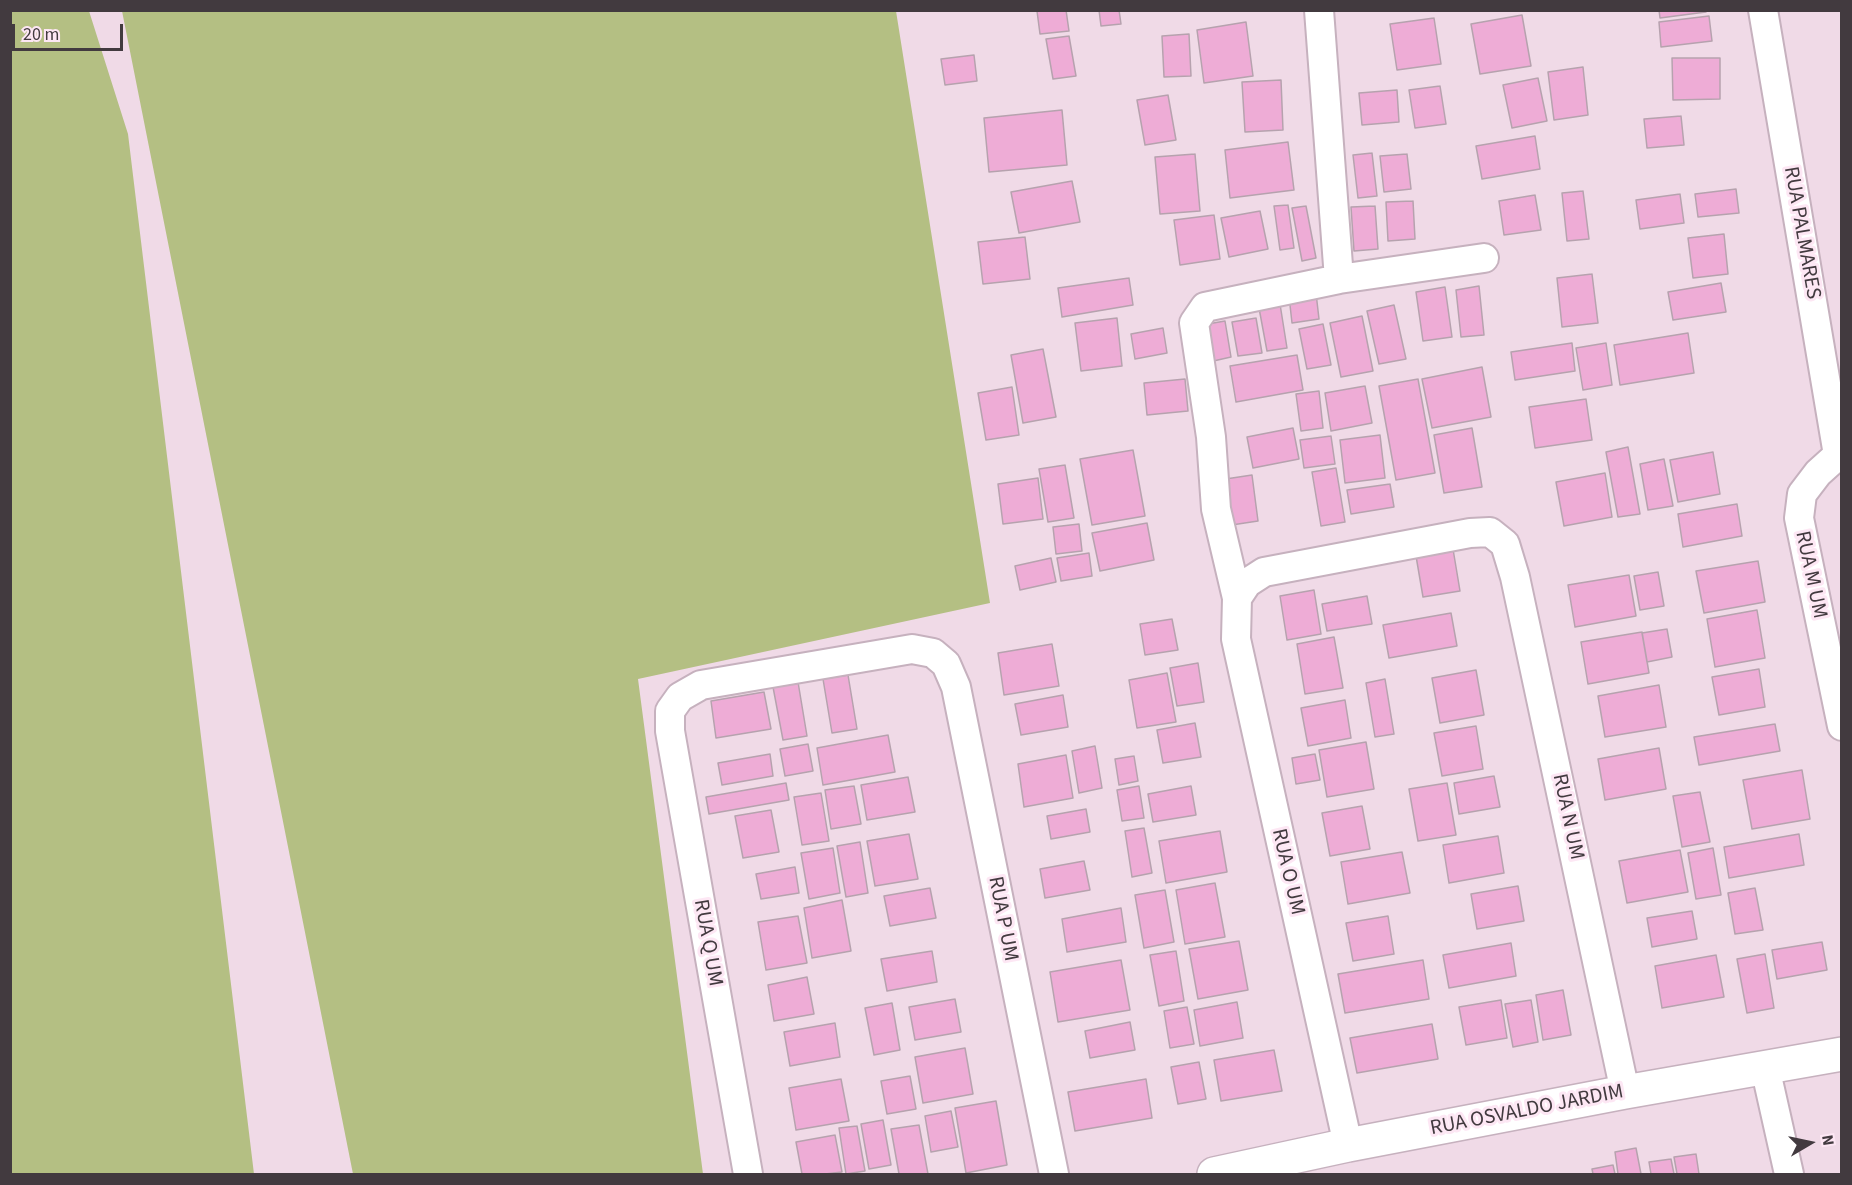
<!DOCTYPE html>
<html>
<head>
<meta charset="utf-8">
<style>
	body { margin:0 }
	#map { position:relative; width:1852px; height:1185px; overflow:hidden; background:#f0dae7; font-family:"Source Sans 3",sans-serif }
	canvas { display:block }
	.frame { position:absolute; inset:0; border:12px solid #423a3f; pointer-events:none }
	.north { position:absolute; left:1780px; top:1113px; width:60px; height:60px; -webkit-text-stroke:4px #fde7f4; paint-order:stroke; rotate:81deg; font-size:16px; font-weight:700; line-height:24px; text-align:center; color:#423a3f }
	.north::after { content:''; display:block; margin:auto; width:21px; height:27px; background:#423a3f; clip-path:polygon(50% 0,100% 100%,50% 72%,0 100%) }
	.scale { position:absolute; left:12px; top:24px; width:111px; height:27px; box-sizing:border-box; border:3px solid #423a3f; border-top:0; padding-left:8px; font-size:18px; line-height:21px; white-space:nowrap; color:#423a3f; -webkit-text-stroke:4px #fde7f4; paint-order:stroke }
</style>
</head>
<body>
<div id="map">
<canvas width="1852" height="1185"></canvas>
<div class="frame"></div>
<div class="north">N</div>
<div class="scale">20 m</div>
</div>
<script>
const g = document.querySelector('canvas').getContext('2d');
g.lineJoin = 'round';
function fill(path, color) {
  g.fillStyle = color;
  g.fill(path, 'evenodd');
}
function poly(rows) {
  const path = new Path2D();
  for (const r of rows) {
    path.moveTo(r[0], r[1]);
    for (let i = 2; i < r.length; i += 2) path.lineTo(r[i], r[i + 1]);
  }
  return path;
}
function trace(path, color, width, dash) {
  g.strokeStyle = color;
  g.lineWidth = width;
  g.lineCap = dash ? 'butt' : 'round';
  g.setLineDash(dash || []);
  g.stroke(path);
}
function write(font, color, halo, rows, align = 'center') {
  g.font = font + ' "Source Sans 3",sans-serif';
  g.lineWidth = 6;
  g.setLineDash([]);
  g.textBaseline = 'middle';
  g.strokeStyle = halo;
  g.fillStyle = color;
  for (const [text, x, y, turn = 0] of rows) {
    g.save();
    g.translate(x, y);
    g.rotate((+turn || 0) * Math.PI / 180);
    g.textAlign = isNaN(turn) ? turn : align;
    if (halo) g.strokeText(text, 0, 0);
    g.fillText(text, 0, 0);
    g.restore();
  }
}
const green = poly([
	[10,11,89,11,128,134,254,1174,11,1174],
	[122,11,896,11,990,603,638,679,703,1174,353,1174]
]);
const building = poly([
	[1066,10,1069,31,1040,34,1037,11,1066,10],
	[1099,10,1119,10,1121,24,1101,26,1099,10],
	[1659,10,1706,10,1706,12,1660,18,1659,10],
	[1522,15,1531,66,1480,74,1471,24,1522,15],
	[1709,16,1712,41,1661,47,1659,22,1709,16],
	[1434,18,1441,64,1397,70,1390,24,1434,18],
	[1246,22,1253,76,1204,83,1197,30,1246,22],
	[1189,34,1191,76,1164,77,1162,36,1189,34],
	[1069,36,1076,76,1053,79,1046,39,1069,36],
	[974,55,977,81,945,85,941,59,974,55],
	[1672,58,1720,58,1720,99,1673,100,1672,58],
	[1583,67,1588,115,1554,120,1548,72,1583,67],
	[1538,78,1547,121,1512,128,1503,85,1538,78],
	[1281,80,1283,130,1245,132,1242,82,1281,80],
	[1440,86,1446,124,1415,128,1409,90,1440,86],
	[1397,90,1399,122,1362,125,1359,93,1397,90],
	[1168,95,1176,140,1145,145,1137,100,1168,95],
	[1062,110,1067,165,989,172,984,118,1062,110],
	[1681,116,1684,145,1647,148,1644,119,1681,116],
	[1535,136,1540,169,1482,179,1476,146,1535,136],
	[1288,142,1294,190,1230,198,1225,150,1288,142],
	[1372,153,1377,196,1358,198,1353,155,1372,153],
	[1195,154,1200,211,1160,214,1155,157,1195,154],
	[1407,154,1411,189,1384,192,1380,156,1407,154],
	[1072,181,1080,222,1019,233,1011,192,1072,181],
	[1736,189,1739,213,1698,217,1695,194,1736,189],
	[1583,191,1589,239,1567,241,1562,193,1583,191],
	[1680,194,1684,223,1640,229,1636,200,1680,194],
	[1535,195,1541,230,1504,235,1499,201,1535,195],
	[1413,201,1415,239,1388,241,1386,202,1413,201],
	[1288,205,1294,248,1280,250,1274,206,1288,205],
	[1306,206,1316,258,1302,261,1292,208,1306,206],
	[1375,206,1378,249,1354,251,1351,207,1375,206],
	[1260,211,1268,249,1229,257,1221,218,1260,211],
	[1214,215,1220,259,1180,265,1174,220,1214,215],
	[1724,234,1728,274,1693,278,1688,238,1724,234],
	[1025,237,1030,279,983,284,978,242,1025,237],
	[1592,274,1598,323,1562,327,1557,278,1592,274],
	[1129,278,1133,305,1062,317,1058,288,1129,278],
	[1721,283,1726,312,1673,320,1668,292,1721,283],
	[1479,286,1484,335,1461,337,1456,290,1479,286],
	[1445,287,1452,337,1423,341,1416,292,1445,287],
	[1316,293,1319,319,1292,323,1289,296,1316,293],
	[1280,304,1287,348,1267,351,1259,308,1280,304],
	[1394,305,1406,359,1379,364,1367,311,1394,305],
	[1362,316,1373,371,1341,377,1330,323,1362,316],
	[1117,318,1122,366,1081,371,1075,323,1117,318],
	[1256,318,1262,353,1238,356,1232,322,1256,318],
	[1225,321,1231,357,1209,362,1202,325,1225,321],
	[1323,324,1331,365,1307,369,1299,329,1323,324],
	[1163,328,1167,353,1135,359,1131,334,1163,328],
	[1688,333,1694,373,1620,385,1614,345,1688,333],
	[1572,343,1575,371,1515,380,1511,352,1572,343],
	[1606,343,1612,385,1583,390,1576,348,1606,343],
	[1043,349,1056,417,1023,423,1011,355,1043,349],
	[1297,355,1303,390,1236,402,1230,366,1297,355],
	[1482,367,1491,417,1432,428,1422,379,1482,367],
	[1185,379,1188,411,1147,415,1144,383,1185,379],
	[1418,379,1435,473,1396,480,1379,386,1418,379],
	[1365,386,1372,423,1331,431,1325,393,1365,386],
	[1012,387,1019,435,986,440,978,393,1012,387],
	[1319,391,1323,428,1301,431,1296,394,1319,391],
	[1586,399,1592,440,1535,448,1529,407,1586,399],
	[1293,428,1299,459,1253,468,1247,437,1293,428],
	[1472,428,1482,487,1444,493,1434,435,1472,428],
	[1380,435,1385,478,1345,483,1340,440,1380,435],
	[1331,436,1335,464,1304,468,1300,440,1331,436],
	[1628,447,1640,514,1618,517,1606,452,1628,447],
	[1133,450,1145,516,1092,525,1080,459,1133,450],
	[1713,452,1720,494,1678,502,1670,460,1713,452],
	[1664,459,1673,506,1648,510,1640,464,1664,459],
	[1065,465,1074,518,1048,522,1039,469,1065,465],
	[1336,468,1345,522,1321,526,1312,472,1336,468],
	[1605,473,1612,517,1564,526,1556,482,1605,473],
	[1252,475,1258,521,1225,526,1219,480,1252,475],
	[1038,478,1043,519,1003,524,998,484,1038,478],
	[1390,484,1394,507,1351,514,1347,490,1390,484],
	[1737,504,1742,536,1683,547,1678,514,1737,504],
	[1147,523,1154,560,1100,571,1092,533,1147,523],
	[1079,524,1082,551,1056,554,1053,527,1079,524],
	[1453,549,1460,591,1423,597,1416,556,1453,549],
	[1089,553,1092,576,1061,581,1057,558,1089,553],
	[1051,558,1056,582,1020,590,1015,566,1051,558],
	[1758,561,1765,602,1704,613,1696,571,1758,561],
	[1658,572,1664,606,1640,610,1634,576,1658,572],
	[1629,575,1636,616,1575,627,1568,585,1629,575],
	[1314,590,1321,634,1287,640,1280,596,1314,590],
	[1367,596,1372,624,1327,631,1322,604,1367,596],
	[1757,610,1765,658,1715,667,1707,619,1757,610],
	[1451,613,1457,646,1389,658,1383,625,1451,613],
	[1172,619,1178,650,1145,655,1140,624,1172,619],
	[1667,629,1672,657,1647,662,1642,633,1667,629],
	[1642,632,1649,673,1588,684,1581,642,1642,632],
	[1334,637,1343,688,1305,694,1297,644,1334,637],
	[1052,644,1059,686,1004,695,998,653,1052,644],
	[1198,663,1204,702,1177,706,1170,668,1198,663],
	[1759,669,1765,707,1719,715,1712,677,1759,669],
	[1476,670,1484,715,1440,723,1432,678,1476,670],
	[1167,673,1176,722,1137,728,1129,680,1167,673],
	[848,675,857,729,832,733,823,679,848,675],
	[1385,679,1394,734,1375,737,1366,683,1385,679],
	[798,682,807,736,783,740,773,687,798,682],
	[1659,685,1666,727,1605,737,1598,696,1659,685],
	[764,692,771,729,716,738,711,701,764,692],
	[1063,695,1068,727,1021,735,1015,704,1063,695],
	[1345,700,1351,738,1308,746,1301,708,1345,700],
	[1195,723,1201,757,1163,763,1157,730,1195,723],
	[1775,724,1780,751,1699,765,1694,737,1775,724],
	[1476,726,1483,769,1442,776,1434,733,1476,726],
	[888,735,895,772,823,785,817,748,888,735],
	[1366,742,1374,789,1327,797,1319,750,1366,742],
	[808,744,813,771,785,776,780,749,808,744],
	[1095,746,1102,788,1079,793,1072,751,1095,746],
	[1659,748,1666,789,1605,800,1598,759,1659,748],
	[770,754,773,776,722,785,718,763,770,754],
	[1315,754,1320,780,1296,784,1292,758,1315,754],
	[1066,755,1073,798,1024,807,1018,764,1066,755],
	[1134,756,1138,781,1119,785,1115,759,1134,756],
	[1802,770,1810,819,1752,829,1743,780,1802,770],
	[1494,776,1500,807,1459,814,1454,783,1494,776],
	[908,777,915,812,867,820,861,785,908,777],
	[786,783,789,800,709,814,706,797,786,783],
	[1447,783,1456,835,1418,841,1409,789,1447,783],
	[854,786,861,824,831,829,825,790,854,786],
	[1139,786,1144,818,1122,821,1117,790,1139,786],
	[1191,786,1196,815,1153,822,1148,794,1191,786],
	[1700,792,1710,842,1682,847,1673,796,1700,792],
	[821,793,829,841,802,845,794,797,821,793],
	[1362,806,1370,849,1330,856,1322,813,1362,806],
	[1086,809,1090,832,1051,839,1047,816,1086,809],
	[771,810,779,852,743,858,735,816,771,810],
	[1144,828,1152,873,1132,877,1125,831,1144,828],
	[1220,831,1227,872,1166,883,1159,841,1220,831],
	[909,834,918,879,875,886,867,841,909,834],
	[1799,834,1804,865,1729,878,1724,847,1799,834],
	[1498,836,1504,873,1449,883,1443,845,1498,836],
	[860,842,868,893,846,897,837,846,860,842],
	[833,848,840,893,809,899,801,853,833,848],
	[1713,848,1721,895,1696,899,1688,853,1713,848],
	[1680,850,1688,892,1627,903,1619,861,1680,850],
	[1402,852,1410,893,1348,904,1341,862,1402,852],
	[1084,861,1090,890,1045,898,1040,869,1084,861],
	[795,867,799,893,761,899,756,874,795,867],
	[1215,883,1225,937,1185,944,1176,890,1215,883],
	[1518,886,1524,921,1477,929,1471,894,1518,886],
	[930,888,936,918,890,926,884,896,930,888],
	[1755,888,1763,930,1735,934,1728,893,1755,888],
	[1165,890,1174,942,1144,948,1135,895,1165,890],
	[842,900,851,951,812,958,804,908,842,900],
	[1121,908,1126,942,1067,952,1062,919,1121,908],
	[1692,911,1697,939,1652,947,1647,918,1692,911],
	[798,916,807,963,766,970,758,922,798,916],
	[1388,916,1394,954,1353,961,1346,923,1388,916],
	[1239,941,1248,990,1198,999,1189,949,1239,941],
	[1822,942,1827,970,1777,979,1772,950,1822,942],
	[1511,943,1516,976,1449,988,1443,955,1511,943],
	[932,951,937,982,887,991,881,959,932,951],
	[1176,951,1184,1001,1159,1006,1150,955,1176,951],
	[1765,954,1774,1008,1747,1013,1737,959,1765,954],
	[1716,955,1724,997,1662,1008,1655,966,1716,955],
	[1121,960,1130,1010,1058,1022,1050,972,1121,960],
	[1423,960,1429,999,1345,1013,1338,974,1423,960],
	[807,977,814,1014,774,1021,768,985,807,977],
	[1563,990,1571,1035,1543,1040,1536,995,1563,990],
	[955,999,961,1032,915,1040,909,1007,955,999],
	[1501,1000,1507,1038,1466,1045,1459,1007,1501,1000],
	[1531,1000,1538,1042,1513,1047,1505,1004,1531,1000],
	[1237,1002,1243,1038,1200,1046,1194,1010,1237,1002],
	[892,1003,900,1050,874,1055,865,1008,892,1003],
	[1187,1007,1194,1044,1170,1048,1164,1011,1187,1007],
	[1130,1022,1135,1050,1090,1058,1085,1031,1130,1022],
	[835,1023,840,1057,790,1066,784,1032,835,1023],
	[1432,1024,1438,1059,1357,1073,1350,1038,1432,1024],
	[965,1048,973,1094,923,1103,915,1057,965,1048],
	[1274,1050,1282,1091,1221,1101,1214,1060,1274,1050],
	[1199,1062,1206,1099,1178,1104,1171,1067,1199,1062],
	[910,1076,916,1109,887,1114,881,1081,910,1076],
	[841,1079,849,1121,796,1130,789,1088,841,1079],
	[1146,1079,1152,1118,1075,1131,1068,1092,1146,1079],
	[996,1101,1007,1165,966,1173,955,1108,996,1101],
	[951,1111,958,1147,931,1152,925,1116,951,1111],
	[883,1120,891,1165,869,1169,861,1124,883,1120],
	[919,1125,928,1174,899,1174,891,1129,919,1125],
	[857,1126,865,1171,846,1174,839,1128,857,1126],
	[835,1135,842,1172,825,1174,802,1174,796,1142,835,1135],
	[1636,1148,1641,1174,1618,1174,1615,1152,1636,1148],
	[1696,1154,1699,1174,1677,1174,1674,1157,1696,1154],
	[1671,1159,1674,1174,1651,1174,1649,1162,1671,1159],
	[1613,1165,1615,1174,1593,1174,1592,1169,1613,1165]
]);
const minor = poly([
	[1319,10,1339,279],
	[1763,10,1838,455],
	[1842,455,1838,455,1818,473,1802,494,1799,518,1842,726],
	[1237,598,1247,583,1264,572,1470,533,1490,532,1505,544,1515,577,1625,1092],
	[1765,1067,1789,1174],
	[1348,1145,1236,639,1237,598,1216,509,1211,437,1194,323,1205,307,1339,279,1484,258],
	[748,1174,670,731,670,711,680,697,701,685,912,649,933,653,946,664,956,687,1054,1174]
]);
const tertiary = poly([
	[1214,1174,1348,1145,1625,1092,1842,1054]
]);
const streetNames = [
	["RUA PALMARES",1801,233,80],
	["RUA M UM",1810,575,78],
	["RUA N UM",1567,817,78],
	["RUA O UM",1287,872,77],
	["RUA P UM",1002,919,79],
	["RUA Q UM",707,943,80],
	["RUA OSVALDO JARDIM",1527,1111,-11]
];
fill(green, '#b4bf83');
fill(building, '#eeacd6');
trace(building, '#b6a2ae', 1.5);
trace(minor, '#c6b1be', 32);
trace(tertiary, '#c6b1be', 36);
trace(minor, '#fff', 28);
trace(tertiary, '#fff', 33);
write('21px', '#423a3f', '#fde7f4', streetNames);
</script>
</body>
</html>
